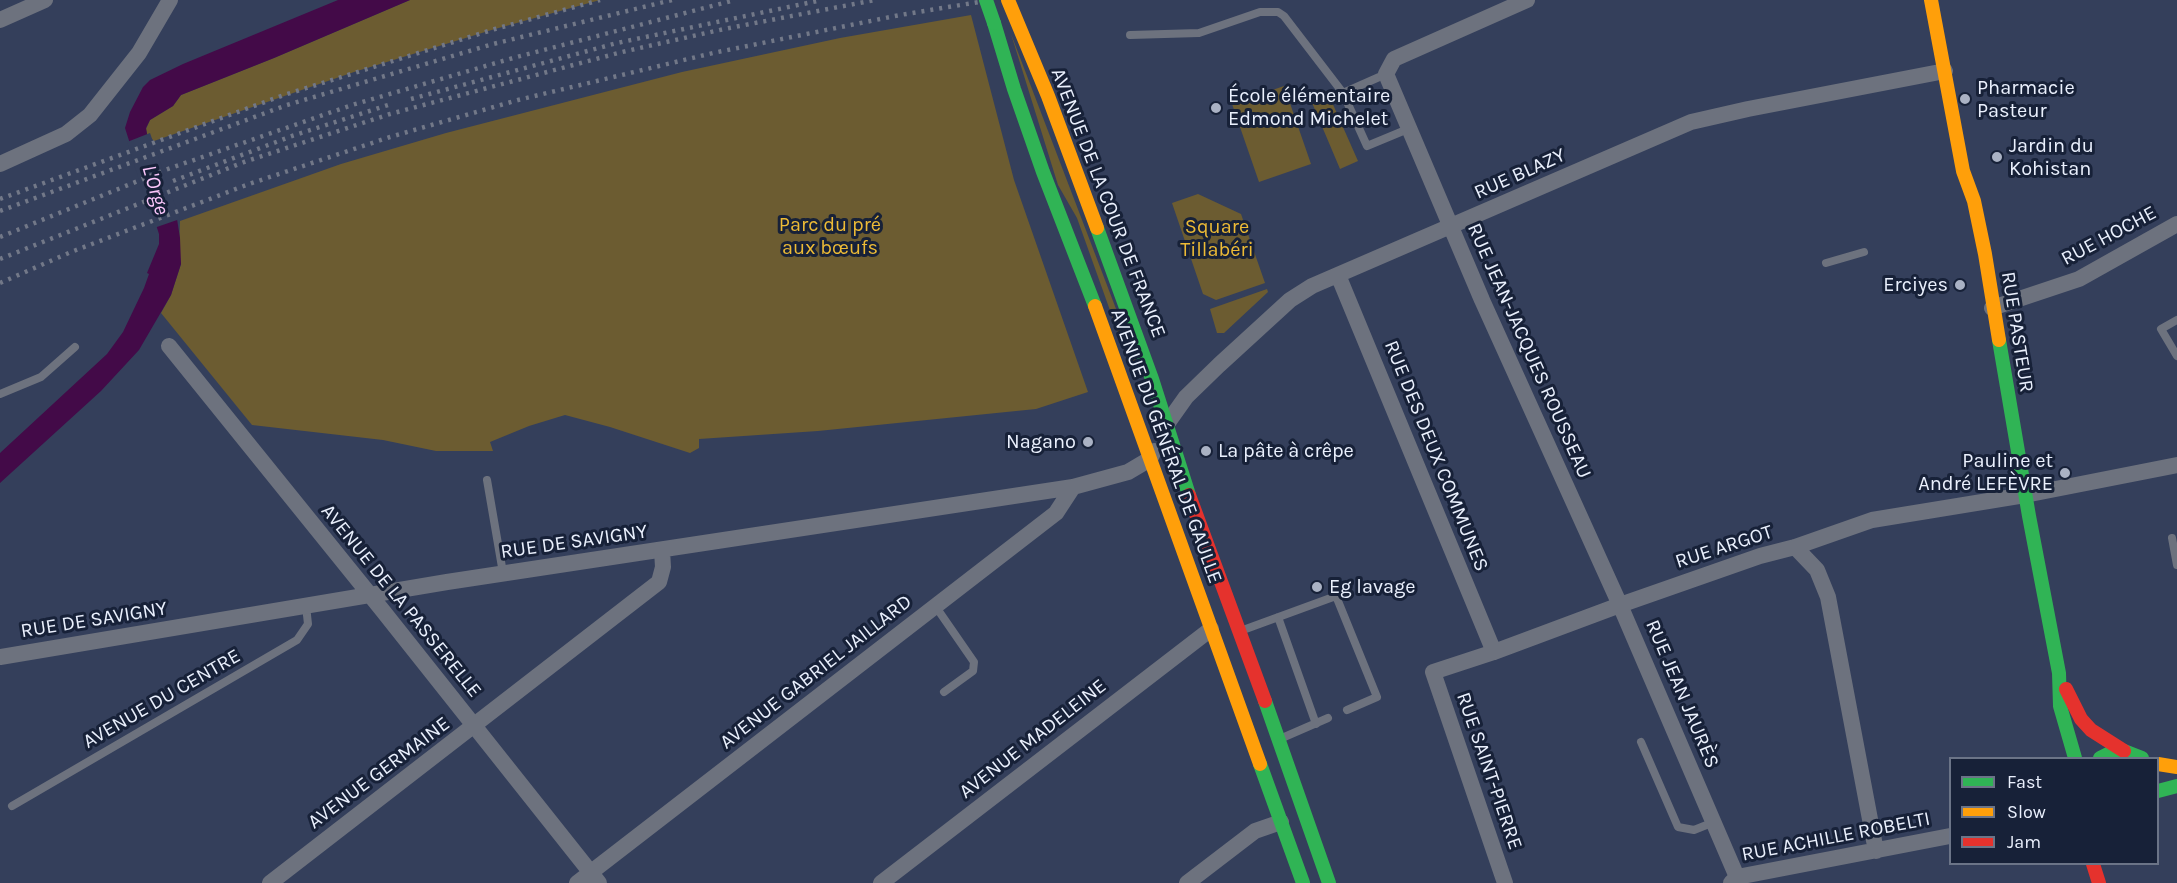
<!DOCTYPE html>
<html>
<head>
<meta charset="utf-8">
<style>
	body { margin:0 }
	#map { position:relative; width:2177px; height:883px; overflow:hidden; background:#343f5b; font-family:Karla,sans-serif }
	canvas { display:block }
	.legend { position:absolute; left:1949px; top:757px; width:210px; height:108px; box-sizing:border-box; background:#172138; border:2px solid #6b7487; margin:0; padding:8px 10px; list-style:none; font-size:18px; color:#eaf0fd }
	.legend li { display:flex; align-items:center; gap:12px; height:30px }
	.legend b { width:30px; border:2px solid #6b7487 }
</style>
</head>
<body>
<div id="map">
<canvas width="2177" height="883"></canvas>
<ul class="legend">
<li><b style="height:8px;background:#30b455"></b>Fast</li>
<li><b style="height:8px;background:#ff9f0a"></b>Slow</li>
<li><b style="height:8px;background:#e5322d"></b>Jam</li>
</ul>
</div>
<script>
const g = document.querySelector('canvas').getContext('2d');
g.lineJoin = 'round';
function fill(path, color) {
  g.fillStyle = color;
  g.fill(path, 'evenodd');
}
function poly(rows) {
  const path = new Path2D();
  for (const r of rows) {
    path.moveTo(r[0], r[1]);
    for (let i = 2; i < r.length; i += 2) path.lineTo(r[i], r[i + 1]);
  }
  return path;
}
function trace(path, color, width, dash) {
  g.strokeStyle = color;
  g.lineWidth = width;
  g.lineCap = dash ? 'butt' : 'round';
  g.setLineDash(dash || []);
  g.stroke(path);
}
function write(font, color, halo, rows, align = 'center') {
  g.font = font + ' Karla,sans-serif';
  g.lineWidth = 6;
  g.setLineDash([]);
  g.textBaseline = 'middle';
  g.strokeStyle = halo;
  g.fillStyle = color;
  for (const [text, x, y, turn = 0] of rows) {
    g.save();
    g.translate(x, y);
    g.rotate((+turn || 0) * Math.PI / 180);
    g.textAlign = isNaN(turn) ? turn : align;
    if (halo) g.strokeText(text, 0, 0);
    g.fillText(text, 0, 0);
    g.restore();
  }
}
const green = poly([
	[410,0,600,0,495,29,354,72,154,141,147,134,146,129,150,120,173,106,181,95,274,58],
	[971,15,1014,180,1088,392,1036,409,818,431,699,439,699,448,690,453,610,427,565,415,529,426,490,442,493,451,436,451,383,440,252,425,161,313,171,295,181,264,179,253,180,221,341,164,446,133,682,72,840,38],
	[1011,34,1139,369,1132,372,1077,218,1058,185],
	[1284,86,1311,164,1259,182,1232,104],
	[1327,91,1358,161,1340,169,1310,98],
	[1198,194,1241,214,1265,283,1216,300,1203,294,1172,203],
	[1267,289,1268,292,1224,333,1217,333,1210,309]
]);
const water = poly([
	[338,0,410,0,274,58,181,95,173,106,150,120,146,128,147,134,177,219,180,238,181,264,171,295,139,350,101,391,0,483,0,453,107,354,123,332,144,288,149,274,147,273,159,244,159,234,125,128,130,112,143,87,150,80,183,64]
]);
const pier = poly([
	[150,133,180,219,154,228,127,142]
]);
const lane = poly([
	[1130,35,1199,33,1260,12,1278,12,1284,16,1343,93],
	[1386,74,1343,93,1367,146,1408,129],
	[1826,263,1864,252],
	[2177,320,2161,329,2177,356],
	[0,394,41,377,75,347],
	[487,480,503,573],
	[2172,538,2177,565],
	[936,607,974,662,973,671,944,692],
	[1278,617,1316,724],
	[1243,630,1336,596,1377,697,1347,710],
	[1282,738,1328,718],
	[1641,742,1678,827,1694,830,1714,822],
	[12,806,297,640,308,624,306,606]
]);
const street = poly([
	[1527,0,1394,59,1386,74,1482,300,1620,605,1737,877],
	[0,20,45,0],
	[0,164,66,134,90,115,139,53,170,0],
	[1338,275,1494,652],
	[1992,308,2079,279,2177,224],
	[169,346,383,611,599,883],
	[1164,428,1186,397,1219,365,1290,300,1312,286,1691,122,1748,109,1945,71],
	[1795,547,1817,570,1828,597,1876,851],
	[0,657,447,582,1073,487,1128,472,1150,459,1154,451],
	[270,883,659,582,663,567,662,550],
	[577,883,1056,513,1073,487],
	[881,883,1211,629],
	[1187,883,1255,831,1281,822],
	[1505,883,1433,672,1494,652,1620,605,1760,556,1795,547,1872,520,2025,495,2177,465],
	[1731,883,1737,877,1950,836]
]);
const fast = poly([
	[994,23,1014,89,1043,172,1095,306],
	[1097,228,1152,379,1189,495],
	[1999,340,2029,516,2059,673,2060,706,2075,758],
	[1265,701,1329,883],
	[2100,758,2110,753,2124,751,2142,758],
	[1260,764,1303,883],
	[2158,791,2177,786]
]);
const slow = poly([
	[1008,0,1048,96,1097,228],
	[1931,0,1963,171,1974,201,1985,254,1999,340],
	[1095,306,1260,764],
	[2158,764,2177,767]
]);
const jam = poly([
	[1189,495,1265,701],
	[2066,689,2081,719,2091,730,2124,751],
	[2093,864,2099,883]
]);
const rail = poly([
	[411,99,617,43,822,0],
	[173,181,292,136,388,105],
	[0,199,284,95,495,29,600,0],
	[0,211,287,105,493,44,672,0],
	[0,237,165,170,352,105,513,58,735,0],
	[0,259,244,162,390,114,622,52,724,29,875,0],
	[0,283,71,252,249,184,390,137,518,100,713,53,900,15,991,0]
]);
const fastBridge = poly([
	[986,0,994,23]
]);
const markers = [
	[1965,99,6,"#aab2c4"],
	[1216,108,6,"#aab2c4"],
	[1997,157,6,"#aab2c4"],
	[1960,285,6,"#aab2c4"],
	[1088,442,6,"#aab2c4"],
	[1206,451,6,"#aab2c4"],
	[2065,473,6,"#aab2c4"],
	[1317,587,6,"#aab2c4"]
];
const poiNames = [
	["Pharmacie",1977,88],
	["Pasteur",1977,111],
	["École élémentaire",1228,96],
	["Edmond Michelet",1228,119],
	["Jardin du",2009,146],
	["Kohistan",2009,169],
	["Erciyes",1948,285,"right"],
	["Nagano",1076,442,"right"],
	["La pâte à crêpe",1218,451],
	["Pauline et",2053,461,"right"],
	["André LEFÈVRE",2053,484,"right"],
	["Eg lavage",1329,587]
];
const streetNames = [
	["RUE BLAZY",1520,174,-24],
	["AVENUE DE LA COUR DE FRANCE",1108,203,69],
	["RUE HOCHE",2109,236,-28],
	["RUE PASTEUR",2017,332,81],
	["RUE JEAN-JACQUES ROUSSEAU",1529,351,66],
	["AVENUE DU GÉNÉRAL DE GAULLE",1166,446,70],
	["RUE DES DEUX COMMUNES",1436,456,68],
	["RUE DE SAVIGNY",574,542,-8],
	["RUE ARGOT",1724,547,-18],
	["AVENUE DE LA PASSERELLE",401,601,51],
	["RUE DE SAVIGNY",94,620,-9],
	["AVENUE GABRIEL JAILLARD",816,672,-38],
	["RUE JEAN JAURÈS",1682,694,67],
	["AVENUE DU CENTRE",162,699,-30],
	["AVENUE MADELEINE",1033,739,-38],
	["RUE SAINT-PIERRE",1489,771,71],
	["AVENUE GERMAINE",379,773,-37],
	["RUE ACHILLE ROBELTI",1836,837,-11]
];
const parkNames = [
	["Parc du pré",830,225],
	["aux bœufs",830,248],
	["Square",1217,227],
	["Tillabéri",1217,250]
];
const waterNames = [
	["L'Orge",155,190,74]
];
fill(green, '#6c5c31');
fill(water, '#430a48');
fill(pier, '#343f5b');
trace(lane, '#6d727e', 8);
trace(street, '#6d727e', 16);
trace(fast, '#30b455', 14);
trace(slow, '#ff9f0a', 14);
trace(jam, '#e5322d', 14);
trace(rail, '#727888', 4.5, [3, 6]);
trace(fastBridge, '#30b455', 14);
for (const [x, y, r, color] of markers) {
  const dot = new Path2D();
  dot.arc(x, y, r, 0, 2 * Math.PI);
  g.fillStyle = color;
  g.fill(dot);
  trace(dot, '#172138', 2);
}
write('20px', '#eaf0fd', '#172138', poiNames, 'left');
write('20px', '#eaf0fd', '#172138', streetNames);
write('20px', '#edbb36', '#172138', parkNames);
write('italic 21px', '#fbc7fb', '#172138', waterNames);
</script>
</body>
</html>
